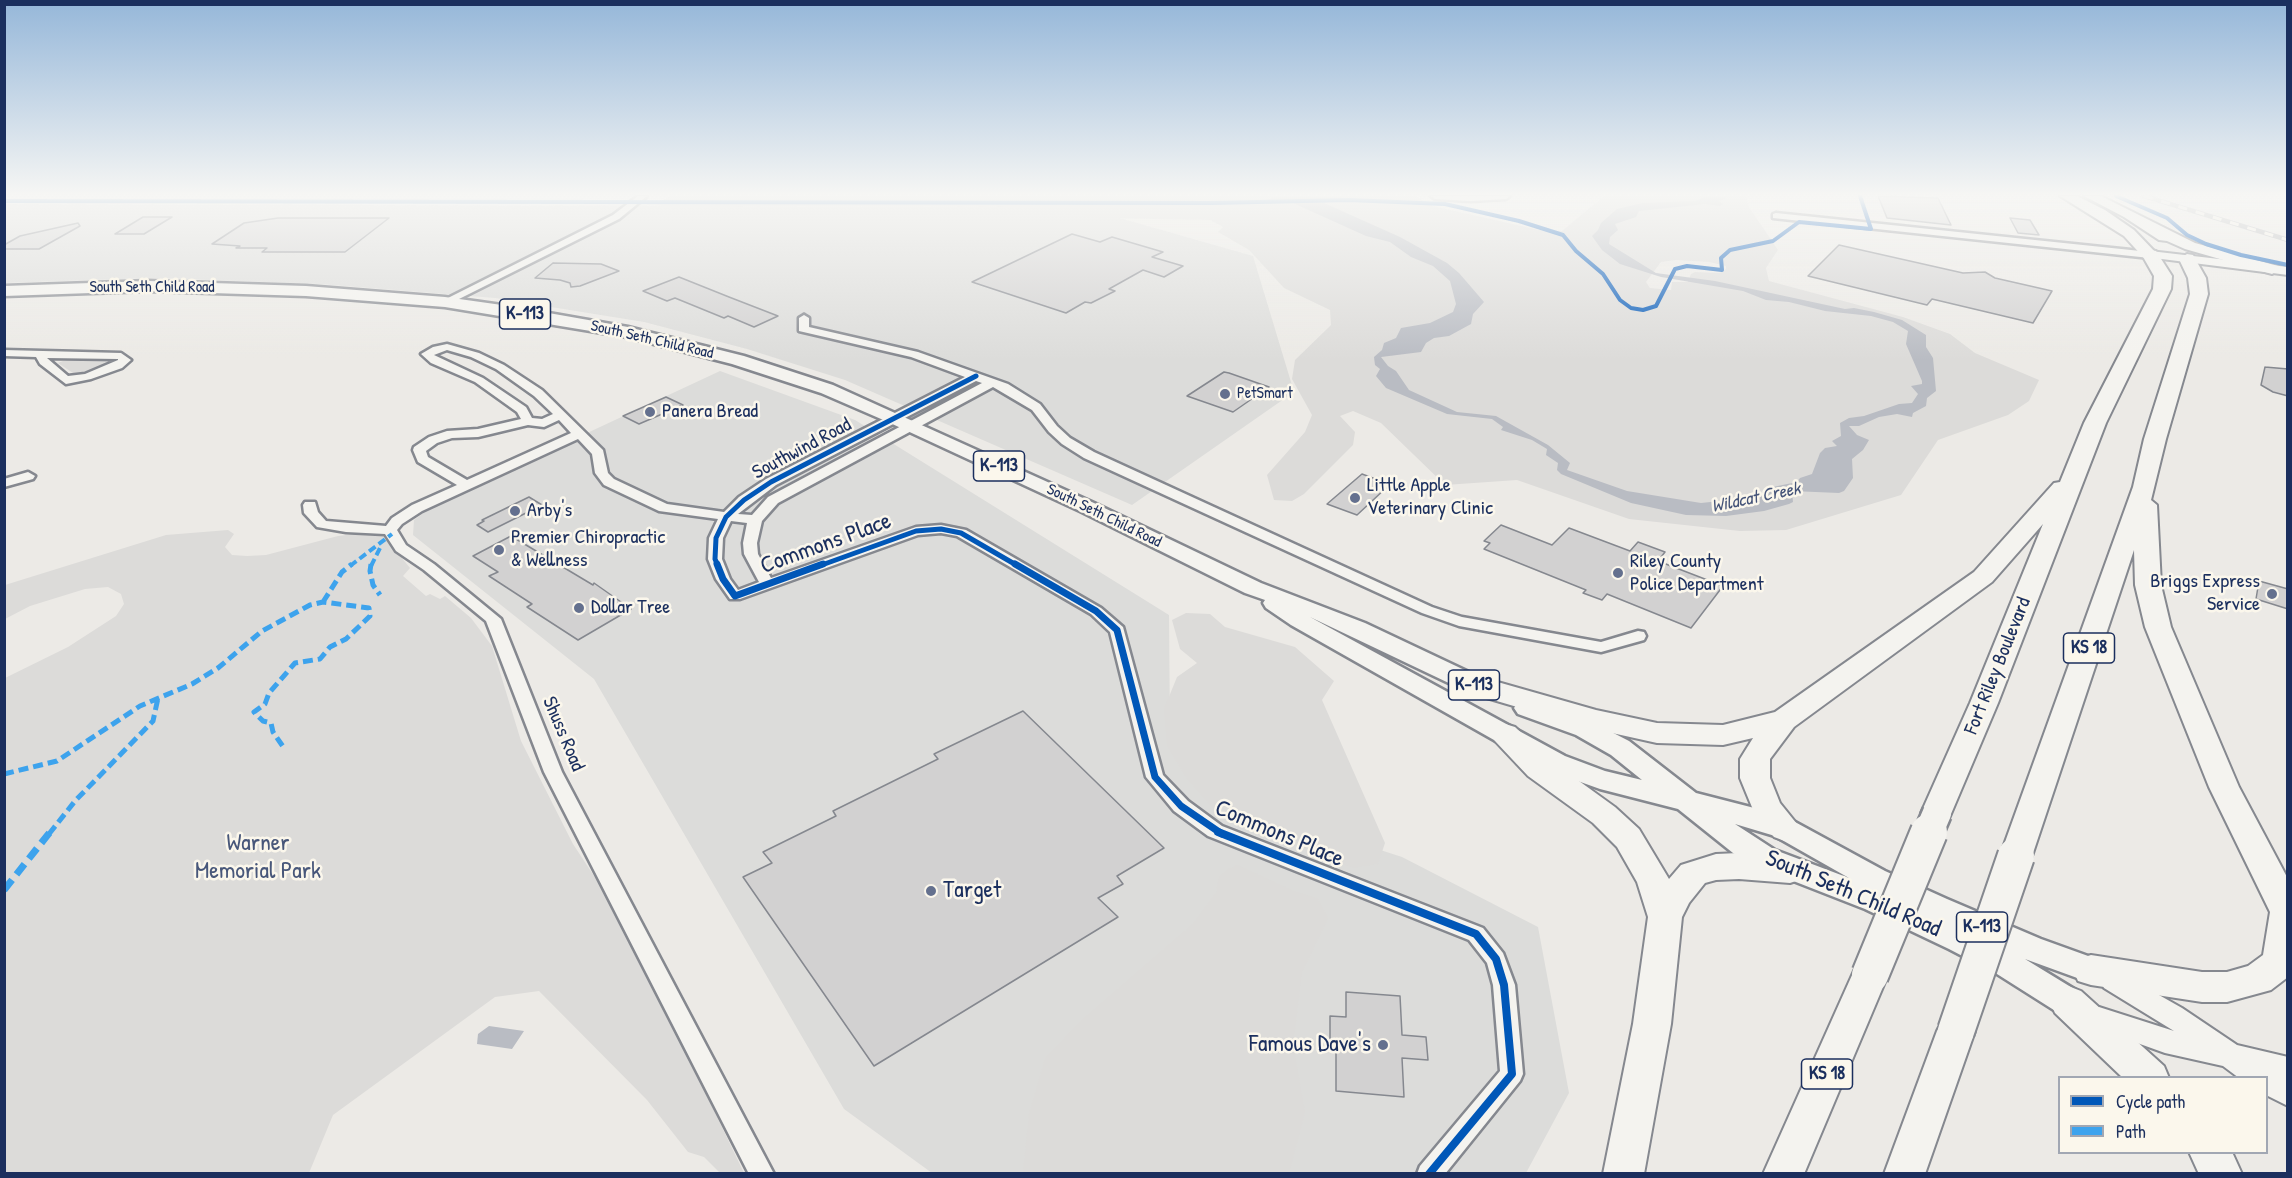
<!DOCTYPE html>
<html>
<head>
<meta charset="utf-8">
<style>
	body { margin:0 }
	#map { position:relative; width:2292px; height:1178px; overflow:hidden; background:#eceae6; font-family:"Patrick Hand",sans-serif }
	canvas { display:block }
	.frame { position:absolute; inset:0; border:6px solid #1b2f5e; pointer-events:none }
	.legend { position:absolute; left:2058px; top:1076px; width:210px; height:78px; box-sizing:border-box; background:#fbf7ec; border:2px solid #a1a7b3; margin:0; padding:8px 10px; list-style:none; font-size:18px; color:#1b2f5e }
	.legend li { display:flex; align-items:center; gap:12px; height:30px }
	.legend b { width:30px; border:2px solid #a1a7b3 }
</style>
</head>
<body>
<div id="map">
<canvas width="2292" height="1178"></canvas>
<div class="frame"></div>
<ul class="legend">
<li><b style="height:8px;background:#0057b8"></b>Cycle path</li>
<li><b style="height:8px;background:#3da3ed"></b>Path</li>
</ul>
</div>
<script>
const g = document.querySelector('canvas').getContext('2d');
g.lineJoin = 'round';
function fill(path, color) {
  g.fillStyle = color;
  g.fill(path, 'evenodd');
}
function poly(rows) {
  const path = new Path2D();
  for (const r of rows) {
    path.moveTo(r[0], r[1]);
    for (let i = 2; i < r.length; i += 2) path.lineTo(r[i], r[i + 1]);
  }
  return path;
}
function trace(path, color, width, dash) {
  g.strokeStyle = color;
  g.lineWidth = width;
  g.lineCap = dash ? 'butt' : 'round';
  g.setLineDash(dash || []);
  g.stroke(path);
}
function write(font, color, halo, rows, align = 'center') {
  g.font = font + ' "Patrick Hand",sans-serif';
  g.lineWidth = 5;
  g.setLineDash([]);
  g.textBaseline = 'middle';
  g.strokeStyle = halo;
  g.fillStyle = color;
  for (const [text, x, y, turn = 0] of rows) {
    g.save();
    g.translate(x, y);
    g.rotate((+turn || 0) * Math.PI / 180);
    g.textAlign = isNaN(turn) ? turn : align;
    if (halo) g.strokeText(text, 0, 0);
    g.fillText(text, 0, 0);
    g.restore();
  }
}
const built = poly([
	[4,204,1081,207,1253,256,1294,392,1132,505,845,380,747,349,644,322,495,298,319,284,154,278,5,283],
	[720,371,855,420,1169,615,1170,735,1238,804,1402,857,1538,927,1569,1093,1526,1173,932,1173,844,1109,594,679,413,535,414,520,435,504]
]);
const green = poly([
	[670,196,1416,196,1433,206,1539,230,1562,231,1604,196,1746,196,1749,207,1778,250,1766,268,1769,281,1903,317,1950,334,1975,353,2039,380,2029,401,2008,415,1938,440,1901,495,1786,530,1740,531,1629,519,1517,480,1445,485,1381,423,1353,411,1340,416,1355,432,1353,445,1304,494,1292,501,1274,500,1267,475,1305,432,1312,415,1292,379,1295,360,1331,325,1330,310,1284,288,1249,250,1218,232,1223,227,1210,220,1098,218,1061,211,1005,207,773,206,667,208,656,204],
	[1676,260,1709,262,1726,266,1726,269,1720,273,1695,272,1691,274,1688,282,1672,282,1671,290,1650,288,1646,282,1661,262],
	[68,359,112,360,115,361,76,375,58,363],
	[228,530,234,534,225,547,232,555,247,556,266,555,338,536,363,533,383,535,410,568,403,576,426,596,430,594,440,599,445,596,471,618,492,646,521,741,573,844,621,917,744,1173,720,1173,704,1157,688,1152,647,1100,539,991,495,997,333,1115,309,1173,5,1173,5,678,68,647,116,616,124,604,121,594,108,587,85,589,30,606,5,619,5,585,166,535],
	[1186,613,1210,614,1225,627,1295,647,1334,681,1322,700,1385,843,1378,864,1353,868,1243,826,1214,809,1186,777,1167,745,1164,709,1177,677,1197,663,1180,649,1172,620],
	[1238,865,1294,891,1317,898,1328,918,1302,972,1293,1045,1305,1112,1289,1173,1023,1173,1029,1114,1045,1059,1081,1021,1193,924,1216,893,1219,877,1230,868]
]);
const water = poly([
	[1275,196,1346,196,1324,203,1400,237,1447,263,1459,273,1484,302,1473,314,1471,324,1449,336,1434,338,1426,343,1421,352,1381,357,1388,366,1396,371,1409,390,1457,412,1496,416,1548,445,1570,463,1567,470,1627,491,1701,503,1739,499,1762,493,1768,488,1797,482,1800,478,1812,474,1820,453,1825,448,1837,446,1832,441,1841,436,1840,423,1849,418,1864,416,1899,404,1912,403,1918,394,1911,386,1922,384,1922,381,1906,344,1908,331,1893,322,1871,316,1825,311,1789,302,1766,300,1743,291,1661,277,1620,264,1602,250,1592,236,1598,230,1601,223,1617,209,1643,203,1695,201,1708,196,1727,196,1725,199,1719,201,1723,204,1720,206,1705,204,1639,211,1636,217,1615,224,1618,230,1610,237,1609,244,1656,273,1715,281,1845,309,1854,308,1874,312,1902,320,1926,335,1926,347,1933,358,1936,391,1927,398,1926,406,1913,413,1912,417,1897,414,1879,417,1859,426,1849,426,1857,435,1869,440,1863,450,1852,459,1853,478,1844,491,1839,493,1792,491,1793,502,1789,504,1764,511,1726,516,1686,515,1631,503,1561,474,1557,470,1558,463,1546,455,1547,449,1532,440,1501,430,1503,427,1492,419,1447,414,1386,388,1376,376,1380,369,1375,365,1374,357,1382,350,1384,343,1396,338,1401,328,1430,323,1453,312,1456,304,1450,281,1433,266,1411,257,1390,242,1366,236,1293,203,1268,200],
	[489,1026,524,1031,512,1049,477,1044,478,1034]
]);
const building = poly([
	[1878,196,1938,198,1951,225,1887,218,1878,196],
	[143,217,172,217,144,234,115,234,143,217],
	[278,218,389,218,345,252,262,252,267,248,236,248,240,246,212,244,244,223,278,218],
	[2010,218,2030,220,2039,235,2018,233,2010,218],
	[78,223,80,226,39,249,4,249,4,245,20,236,78,223],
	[1072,234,1100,242,1112,237,1163,252,1152,257,1183,266,1164,277,1143,270,1109,289,1115,291,1091,303,1085,302,1066,313,972,282,1072,234],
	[1839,245,1963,273,1985,272,1995,278,2052,291,2033,323,1932,299,1927,305,1808,276,1839,245],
	[553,263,601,264,619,271,580,286,571,287,570,283,560,280,535,278,553,263],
	[679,277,729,297,778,316,754,327,728,316,724,318,675,298,667,301,643,291,679,277],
	[2265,367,2288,369,2288,396,2273,392,2261,385,2265,367],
	[1224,372,1229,373,1269,387,1233,412,1187,396,1224,372],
	[666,397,683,405,639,424,623,416,666,397],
	[1362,474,1381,481,1376,485,1386,488,1357,515,1327,504,1362,474],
	[529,497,542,505,488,532,477,525,484,521,482,520,529,497],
	[1501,525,1552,545,1569,528,1630,551,1638,542,1665,552,1658,561,1723,586,1691,628,1607,594,1602,600,1583,593,1586,590,1484,549,1490,543,1484,541,1501,525],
	[511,536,593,585,594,583,631,609,578,640,527,607,532,604,489,576,498,572,473,556,511,536],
	[2259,581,2288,589,2288,609,2256,599,2259,581],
	[1023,711,1164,848,1117,876,1123,884,1098,898,1118,917,874,1066,743,877,772,863,763,852,836,816,833,811,938,759,934,754,1023,711],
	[1346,992,1400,996,1402,1035,1426,1037,1428,1060,1402,1058,1404,1097,1336,1091,1336,1045,1330,1044,1330,1016,1346,1017,1346,992]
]);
const minor = poly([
	[638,196,647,196,619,219,449,304,440,302,613,215,638,196],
	[1431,196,1510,196,1506,199,1471,201,1435,199,1431,196],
	[1776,213,2150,252,2155,255,2150,258,1773,218,1773,214,1776,213],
	[804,315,809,318,809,327,918,352,1008,384,1040,404,1057,426,1070,438,1094,452,1432,607,1462,617,1601,642,1638,631,1644,632,1646,636,1644,640,1601,652,1459,626,1422,613,1084,458,1062,444,1049,432,1032,410,993,387,778,503,762,521,757,543,758,554,771,578,916,527,941,525,966,530,1101,608,1123,627,1163,775,1188,801,1222,826,1483,928,1503,953,1515,985,1523,1074,1520,1081,1445,1174,1417,1174,1420,1166,1500,1071,1493,985,1487,963,1469,940,1208,836,1174,811,1146,777,1110,632,1091,614,957,536,941,533,918,535,740,599,730,599,716,579,708,559,709,538,718,519,659,511,604,485,595,473,592,454,578,439,422,511,402,524,397,530,406,545,434,564,501,619,562,772,774,1174,749,1174,544,772,486,621,424,570,396,551,385,534,346,532,317,527,304,513,303,505,305,502,315,502,318,512,326,521,386,526,392,518,412,505,457,485,418,462,413,450,414,447,429,437,447,431,478,429,521,419,517,412,475,382,431,363,421,354,433,347,447,344,479,353,504,365,542,390,603,450,608,473,614,479,667,504,724,512,739,497,766,479,965,377,911,357,799,331,799,318,804,315],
	[447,350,471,357,496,369,534,396,553,414,542,419,532,418,526,407,483,378,434,355,447,350],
	[976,381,982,383,768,497,752,515,738,514,776,485,976,381],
	[559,420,571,433,467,480,428,457,426,451,437,443,452,438,478,437,528,425,544,427,559,420],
	[731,521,747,523,743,543,744,554,759,582,738,590,730,579,722,559,723,538,731,521],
	[4,350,121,353,131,360,122,368,91,379,66,384,40,364,36,357,4,356,4,350],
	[47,358,118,359,118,360,85,374,68,376,47,358],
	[28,472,35,476,33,479,4,487,4,479,28,472]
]);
const tertiary = poly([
	[2150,251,2288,267,2288,275,2146,257,2146,253,2150,251],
	[2113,969,2182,1008,2237,1045,2288,1057,2288,1106,2266,1095,2266,1078,2239,1078,2223,1066,2165,1053,2090,1026,2086,1018,2090,1010,2099,1007,2174,1031,2104,988,2100,980,2104,972,2113,969]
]);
const primary = poly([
	[149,281,306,286,445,297,509,306,628,327,744,356,833,385,1094,503,1261,583,1365,623,1492,683,1495,689,1492,695,1483,697,1474,695,1310,617,1565,756,1605,771,1642,780,1611,755,1576,735,1518,714,1514,708,1518,702,1527,699,1594,723,1629,741,1696,793,1766,811,1795,822,1885,871,1947,899,2041,939,2102,961,2107,970,2102,979,2091,983,2025,959,2079,992,2084,1002,2079,1012,2068,1016,2057,1012,1997,974,1949,949,1865,909,1755,866,1733,853,1678,809,1600,789,1547,770,1291,625,1266,608,1263,603,1265,600,1245,593,1080,511,888,422,821,393,732,364,627,337,445,307,306,296,149,291,4,296,4,286,149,281],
	[1735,824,1775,836,1849,878,1775,850,1735,824]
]);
const trunk = poly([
	[2060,196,2077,196,2105,210,2134,230,2158,255,2156,258,2144,258,2124,236,2060,196],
	[2084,196,2101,196,2195,243,2278,266,2280,269,2272,274,2185,249,2167,241,2159,240,2124,217,2084,196]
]);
const motorway = poly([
	[2150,250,2156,251,2172,276,2171,289,2106,423,1998,703,1948,821,1937,825,1926,821,1921,813,1970,703,2043,524,1992,582,1794,727,1770,759,1770,778,1780,803,1801,829,1796,837,1785,841,1774,837,1756,817,1740,778,1740,759,1753,738,1723,745,1657,743,1585,727,1456,689,1452,682,1456,675,1466,673,1596,710,1657,723,1723,725,1775,712,1974,572,2054,483,2060,482,2084,423,2153,289,2154,276,2142,255,2150,250],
	[2187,254,2193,255,2206,278,2208,294,2166,439,2151,500,2157,505,2161,585,2171,627,2239,787,2288,879,2288,977,2271,990,2227,1002,2202,1002,2091,985,2078,981,2073,970,2078,959,2091,955,2202,972,2227,972,2248,966,2263,955,2270,912,2209,787,2145,627,2135,585,2134,550,2032,856,2028,865,2016,869,2004,865,2000,856,2133,487,2144,439,2190,294,2188,278,2179,259,2187,254],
	[1505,724,1515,727,1550,760,1615,807,1639,829,1669,879,1681,865,1716,854,1739,853,1790,857,1802,861,1807,870,1802,879,1790,883,1739,879,1716,880,1705,883,1689,903,1682,917,1671,1024,1644,1174,1603,1174,1633,1024,1648,917,1637,882,1617,847,1593,823,1528,776,1495,741,1490,734,1495,727,1505,724],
	[1870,960,1883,964,1888,975,1804,1174,1763,1174,1857,964,1870,960],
	[2068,986,2081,991,2164,1066,2169,1078,2123,1078,2055,1013,2050,1002,2055,991,2068,986],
	[1956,1015,1969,1019,1975,1031,1925,1174,1884,1174,1937,1031,1943,1019,1956,1015],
	[2189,1152,2232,1152,2242,1174,2199,1174,2189,1152]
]);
const rail = poly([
	[2144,196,2288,240]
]);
const motorwayBridgeFar1 = poly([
	[1928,834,1937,813]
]);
const motorwayBridge = poly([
	[1870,975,1929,832],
	[1956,1031,2016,856]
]);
const quietFar2 = poly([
	[350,566,392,534],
	[371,566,380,548]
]);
const quietFar1 = poly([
	[371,564,370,571,373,585,380,595],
	[323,602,342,572,352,564],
	[4,774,57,761,140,706,192,684,218,668,262,631,310,605,323,602,369,608,370,616,346,639,330,647,320,659,295,663,269,693,265,704,254,712,263,721,271,723,273,732,284,748],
	[49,834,75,801,153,721,158,698]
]);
const quiet = poly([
	[4,890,50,832]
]);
const cyclewayFar3 = poly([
	[2116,196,2167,218,2187,235,2206,244,2241,255,2288,265],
	[4,201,1211,203,1349,200,1445,204,1519,221,1563,235,1576,251,1603,274,1620,300,1631,308,1643,310,1656,306,1675,269,1687,266,1722,270,1721,258,1730,250,1773,241,1799,222,1871,229,1860,196]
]);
const cyclewayFar2 = poly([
	[718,566,715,559,716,538,726,517,744,500,771,482,976,376],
	[819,566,916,531,941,529,961,533,1018,566]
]);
const cyclewayFar1 = poly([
	[717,564,723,579,735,596,823,564],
	[1015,564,1096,611,1117,630,1155,777,1181,806,1222,834]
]);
const cycleway = poly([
	[1218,832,1476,934,1496,959,1504,985,1512,1074,1429,1174]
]);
const markers = [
	[1225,394,6,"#64708e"],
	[650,412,6,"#64708e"],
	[1355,498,6,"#64708e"],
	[515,511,6,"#64708e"],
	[499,550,6,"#64708e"],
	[1618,573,6,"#64708e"],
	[2272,594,6,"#64708e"],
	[579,608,6,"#64708e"],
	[931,891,6,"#64708e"],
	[1383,1045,6,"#64708e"]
];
const farStreetnames = [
	["South Seth Child Road",152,288],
	["South Seth Child Road",652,340,13],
	["South Seth Child Road",1104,516,26]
];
const farPoinames = [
	["PetSmart",1237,394]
];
const shields = [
	[525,314,51],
	[999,466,51],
	[2089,648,51],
	[1474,685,51],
	[1982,927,51],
	[1827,1074,51]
];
const shieldNames = [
	["K-113",525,314],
	["K-113",999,466],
	["KS 18",2089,648],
	["K-113",1474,685],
	["K-113",1982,927],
	["KS 18",1827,1074]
];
const farWaternames = [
	["Wildcat Creek",1756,498,-12]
];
const poiNames = [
	["Panera Bread",662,412],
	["Little Apple",1367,486],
	["Veterinary Clinic",1367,509],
	["Arby's",527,511],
	["Premier Chiropractic",511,538],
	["& Wellness",511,561],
	["Riley County",1630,562],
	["Police Department",1630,585],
	["Briggs Express",2260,582,"right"],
	["Service",2260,605,"right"],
	["Dollar Tree",591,608]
];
const streetNames = [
	["Southwind Road",802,449,-28],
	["Fort Riley Boulevard",1998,666,-68],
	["Shuss Road",563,734,67]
];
const nearStreetnames = [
	["Commons Place",826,544,-20],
	["Commons Place",1279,834,23],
	["South Seth Child Road",1853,894,23]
];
const nearParknames = [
	["Warner",258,844],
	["Memorial Park",258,872]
];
const nearPoinames = [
	["Target",943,891],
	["Famous Dave's",1371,1045,"right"]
];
fill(built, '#dcdcda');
fill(green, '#dcdbd9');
fill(water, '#b9bcc3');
fill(building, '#d2d1d1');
trace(building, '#85888f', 1.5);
trace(minor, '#85888f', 5);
trace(tertiary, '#85888f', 4);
trace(primary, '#85888f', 5);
trace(trunk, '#85888f', 4);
trace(motorway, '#85888f', 4);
fill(minor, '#f4f3ef');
fill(tertiary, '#f4f3ef');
fill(primary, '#f4f3ef');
fill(trunk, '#f4f3ef');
fill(motorway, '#f4f3ef');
trace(rail, '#b1b3b6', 4.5);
trace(rail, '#fbf7ec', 3, [9]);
trace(motorwayBridgeFar1, '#85888f', 33, []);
trace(motorwayBridge, '#85888f', 40, []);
trace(motorwayBridgeFar1, '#f4f3ef', 28);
trace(motorwayBridge, '#f4f3ef', 36);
trace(quietFar2, '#3da3ed', 4, [8, 4]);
trace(quietFar1, '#3da3ed', 5, [10, 5]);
trace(quiet, '#3da3ed', 7, [13, 7]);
trace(cyclewayFar3, '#0057b8', 4);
trace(cyclewayFar2, '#0057b8', 5);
trace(cyclewayFar1, '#0057b8', 7);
trace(cycleway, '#0057b8', 8);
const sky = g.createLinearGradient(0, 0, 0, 360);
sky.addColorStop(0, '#95b7d9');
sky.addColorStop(0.54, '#f6f6f4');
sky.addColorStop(1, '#f6f6f400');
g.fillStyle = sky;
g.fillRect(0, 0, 2292, 360);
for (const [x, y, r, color] of markers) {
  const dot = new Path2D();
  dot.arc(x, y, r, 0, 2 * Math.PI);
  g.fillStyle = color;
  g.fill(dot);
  trace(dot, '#fbf7ec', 2);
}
write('16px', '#1b2f5e', '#fbf7ec', farStreetnames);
write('16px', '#1b2f5e', '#fbf7ec', farPoinames, 'left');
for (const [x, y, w] of shields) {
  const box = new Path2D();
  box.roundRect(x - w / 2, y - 15, w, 30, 4.5);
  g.fillStyle = '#fbf7ec';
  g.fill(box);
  trace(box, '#1b2f5e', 1.5);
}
write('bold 18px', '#1b2f5e', null, shieldNames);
write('italic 18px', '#445378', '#fbf7ec', farWaternames);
write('20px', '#1b2f5e', '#fbf7ec', poiNames, 'left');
write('20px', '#1b2f5e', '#fbf7ec', streetNames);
write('24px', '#1b2f5e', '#fbf7ec', nearStreetnames);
write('24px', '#48577a', '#fbf7ec', nearParknames);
write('24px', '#1b2f5e', '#fbf7ec', nearPoinames, 'left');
</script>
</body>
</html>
